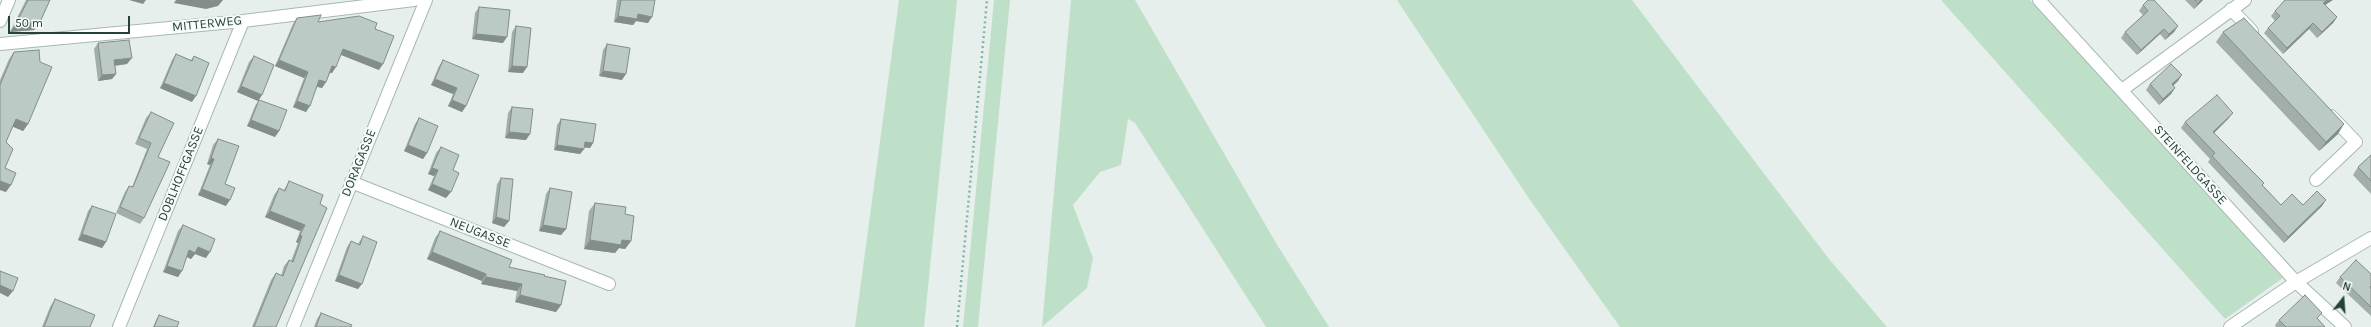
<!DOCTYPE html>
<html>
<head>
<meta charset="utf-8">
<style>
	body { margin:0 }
	#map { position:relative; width:2371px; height:327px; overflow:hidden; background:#e6efeb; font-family:Karla,sans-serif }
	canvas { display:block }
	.north { position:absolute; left:2323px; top:279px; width:40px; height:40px; -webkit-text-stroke:3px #f7fbf9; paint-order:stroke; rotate:17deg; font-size:11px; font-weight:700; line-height:16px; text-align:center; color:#24423a }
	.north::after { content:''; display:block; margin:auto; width:14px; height:18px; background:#24423a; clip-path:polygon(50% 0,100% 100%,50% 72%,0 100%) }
	.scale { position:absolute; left:8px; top:16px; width:122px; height:18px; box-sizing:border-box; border:2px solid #24423a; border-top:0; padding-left:5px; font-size:12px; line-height:14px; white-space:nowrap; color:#24423a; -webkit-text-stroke:3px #f7fbf9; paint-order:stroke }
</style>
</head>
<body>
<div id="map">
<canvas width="2371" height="327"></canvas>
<div class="north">N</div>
<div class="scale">50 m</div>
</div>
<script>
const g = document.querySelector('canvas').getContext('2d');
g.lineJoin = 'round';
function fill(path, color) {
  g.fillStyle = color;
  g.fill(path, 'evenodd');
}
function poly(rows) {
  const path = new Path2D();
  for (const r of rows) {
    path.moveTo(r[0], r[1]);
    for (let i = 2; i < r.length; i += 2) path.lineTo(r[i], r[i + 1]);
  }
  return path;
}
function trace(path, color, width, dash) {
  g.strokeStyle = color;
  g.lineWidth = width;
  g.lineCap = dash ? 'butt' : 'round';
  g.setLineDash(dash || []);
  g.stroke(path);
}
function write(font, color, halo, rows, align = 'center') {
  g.font = font + ' Karla,sans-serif';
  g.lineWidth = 4;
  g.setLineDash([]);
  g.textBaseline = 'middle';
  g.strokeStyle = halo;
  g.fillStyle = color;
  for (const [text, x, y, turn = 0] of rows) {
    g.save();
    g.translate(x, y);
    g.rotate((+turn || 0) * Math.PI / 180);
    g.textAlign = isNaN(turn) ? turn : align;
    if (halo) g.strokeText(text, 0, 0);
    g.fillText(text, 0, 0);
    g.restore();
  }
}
const green = poly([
	[899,0,957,0,924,327,855,327],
	[994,0,1010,0,978,327,963,327],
	[1071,0,1135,0,1276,243,1329,327,1266,327,1135,123,1128,119,1121,165,1100,172,1073,205,1093,258,1087,288,1042,327],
	[1397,0,1632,0,1829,259,1887,327,1620,327,1530,200],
	[1941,0,2030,0,2283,278,2225,319]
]);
const path = poly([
	[957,327,987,0]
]);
const minor = poly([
	[2039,0,2296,282,2345,327],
	[2231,9,2252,31],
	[0,21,9,0],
	[0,44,243,21,414,0],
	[2122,90,2245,0],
	[2316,180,2356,142,2331,116],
	[351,182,609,284],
	[119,327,243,21],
	[293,327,426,0],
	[2230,327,2296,282,2371,238]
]);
const wall = poly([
	[26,0,50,0,40,22,34,30,10,32],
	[617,0,655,0,648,23,636,21,633,25,614,22],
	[2185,0,2203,0,2194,9],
	[2143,5,2178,26,2174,32,2165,40,2160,34,2137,55,2121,38,2125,32,2143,15,2139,11],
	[2325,5,2337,17,2333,23,2317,38,2309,29,2283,54,2264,33,2268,28,2275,21,2271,16,2275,11],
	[479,7,503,43,472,39,475,13],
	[297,18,318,22,375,29,379,70,341,55,332,73,330,73,326,82,322,88,317,87,306,112,293,107,304,78,275,66,293,24],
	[516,26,523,73,508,72,512,32],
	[2223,32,2338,134,2319,151,2216,42],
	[98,43,127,64,115,66,116,74,112,79,98,81,94,49],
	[607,44,622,80,599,76,603,50],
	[14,52,28,124,23,131,13,126,6,142,5,168,6,192,0,190,0,80,9,59],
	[176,54,191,60,194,56,192,102,160,88,172,60],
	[254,56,262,95,258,101,237,92,249,62],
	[443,60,466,106,462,112,448,106,453,94,431,85,439,66],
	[2178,81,2173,86,2175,88,2171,94,2159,105,2146,90,2150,84],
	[259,100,279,131,275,137,247,126,255,106],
	[512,107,526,140,505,138,508,113],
	[151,112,158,157,144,218,140,224,116,213,125,192,129,186,132,187,147,149,135,144,146,118],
	[2233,113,2228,119,2214,133,2281,205,2303,205,2322,206,2284,243,2208,162,2210,159,2181,128,2185,122],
	[419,118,427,153,423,159,404,151,415,124],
	[561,119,593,143,590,148,584,147,584,149,580,154,554,150,557,125],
	[218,139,225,184,226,206,198,195,210,165,207,164,213,145],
	[441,147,453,170,446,198,428,190,434,176,428,174,436,153],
	[2371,155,2371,194,2353,175,2358,167],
	[501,178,509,221,504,227,492,223,497,184],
	[289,181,320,204,276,327,252,327,271,280,276,273,281,276,284,266,289,260,291,261,298,243,296,242,300,231,265,217,274,195,279,188,284,190],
	[550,188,566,229,561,235,539,231,546,194],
	[595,203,625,214,631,241,625,249,619,248,615,253,584,249,589,211],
	[92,206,106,242,102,248,78,240,88,211],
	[183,225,206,258,195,254,191,259,187,257,178,277,163,272,178,231],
	[440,231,509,267,544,276,561,305,556,312,515,302,517,291,481,284,482,281,427,259,435,238],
	[363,236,358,289,335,281,347,247,351,241,358,244],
	[2371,274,2371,316,2336,283,2340,277],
	[55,299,90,327,42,327,50,307],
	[321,313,351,327,314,327,317,319],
	[159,315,177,327,153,327,157,318],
	[2318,319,2325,327,2276,327,2275,325,2279,320]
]);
const shadedWall = poly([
	[129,0,146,0,143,4],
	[176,0,223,0,218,6,206,9,174,3],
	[2201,0,2203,0,2194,9,2198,3],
	[2328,0,2333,0,2319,9,2323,3],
	[638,14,652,17,648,23,636,21,633,25,614,22,618,16],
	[2337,17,2333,23,2317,38,2322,32],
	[40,22,34,30,10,32,16,24],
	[2313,23,2309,29,2283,54,2287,48],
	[2178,26,2174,32,2165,40,2169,34],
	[2164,29,2160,34,2137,55,2141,50],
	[476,34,507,37,503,43,472,39],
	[343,49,383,64,379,70,339,54],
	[132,58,127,64,110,66,114,60],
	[279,60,308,72,304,78,275,66],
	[332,66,336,67,332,73,328,72],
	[512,66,527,67,523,73,508,72],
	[603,71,626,74,622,80,599,76],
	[116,74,112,79,98,81,102,75],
	[2182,75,2178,81,2168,90,2172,84],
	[435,79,457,88,453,94,431,85],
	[319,80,326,82,322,88,315,86],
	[164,83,196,96,192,102,160,88],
	[241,86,262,95,258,101,237,92],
	[2175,88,2171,94,2159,105,2163,99],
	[452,100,466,106,462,112,448,106],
	[297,101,310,106,306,112,293,107],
	[2233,113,2228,119,2209,138,2213,132],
	[16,119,28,124,23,131,11,126],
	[251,120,279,131,275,137,247,126],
	[2344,124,2338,134,2319,151,2326,142],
	[509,132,530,134,526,140,505,138],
	[585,142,593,143,590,148,581,147],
	[408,145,427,153,423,159,404,151],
	[557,145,584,149,580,154,554,150],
	[211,158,214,159,210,165,207,164],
	[432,168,438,170,434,176,428,174],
	[0,181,11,185,6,192,0,190],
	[432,184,451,192,446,198,428,190],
	[202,189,230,200,226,206,198,195],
	[2326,200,2322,206,2284,243,2288,237],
	[270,211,305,225,300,231,265,217],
	[496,217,509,221,504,227,492,223],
	[543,225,566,229,561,235,539,231],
	[82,234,106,242,102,248,78,240],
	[300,235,302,236,298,243,296,242],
	[590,240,622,240,631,241,625,249,619,248,615,253,584,249],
	[198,247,210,252,206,258,195,254,191,259,185,256,189,250],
	[432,252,486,274,482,281,427,259],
	[167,266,182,271,178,277,163,272],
	[339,275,362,284,358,289,335,281],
	[486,277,522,284,517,291,481,284],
	[0,285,13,291,8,297,0,293],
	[520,295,561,305,556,312,515,302]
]);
const building = poly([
	[28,0,50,0,40,22,16,24,28,0],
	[204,0,218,0,212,1,204,0],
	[621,0,655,0,652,17,638,14,637,19,618,16,621,0],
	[2148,0,2154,0,2178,26,2169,34,2164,29,2141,50,2125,32,2148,11,2143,5,2148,0],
	[2195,0,2201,0,2198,3,2195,0],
	[2285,0,2328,0,2323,3,2337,17,2322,32,2313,23,2287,48,2268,28,2280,16,2275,11,2285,0],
	[479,7,510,10,507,37,476,34,479,7],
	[321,15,318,22,359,16,377,23,375,29,394,36,383,64,343,49,336,67,332,66,326,82,319,80,310,106,297,101,308,72,279,60,297,18,321,15],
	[2244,18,2344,124,2326,142,2223,32,2244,18],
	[516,26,531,28,527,67,512,66,516,26],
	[129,40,132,58,114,60,116,74,102,75,98,43,129,40],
	[607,44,630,48,626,74,603,71,607,44],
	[39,50,40,62,52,67,28,124,16,119,6,142,13,149,5,168,16,173,11,185,0,181,0,85,14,52,39,50],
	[176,54,192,61,194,56,209,63,196,96,164,83,176,54],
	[254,56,274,65,262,95,241,86,254,56],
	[443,60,479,75,466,106,452,100,457,88,435,79,443,60],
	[2171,64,2182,75,2172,84,2175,88,2163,99,2150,84,2171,64],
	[2217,95,2233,113,2213,132,2264,183,2262,185,2281,205,2292,194,2303,205,2317,191,2326,200,2288,237,2212,156,2215,153,2185,122,2217,95],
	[259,100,287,110,279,131,251,120,259,100],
	[512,107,533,109,530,134,509,132,512,107],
	[151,112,174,123,158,157,170,162,144,218,120,207,129,186,133,187,151,143,139,138,151,112],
	[419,118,438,126,427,153,408,145,419,118],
	[561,119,596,124,593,143,585,142,584,149,557,145,561,119],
	[218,139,239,146,225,184,235,188,230,200,202,189,214,159,211,158,218,139],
	[441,147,459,155,453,170,459,173,451,192,432,184,438,170,432,168,441,147],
	[2371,155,2371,181,2358,167,2371,155],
	[501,178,513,179,509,221,496,217,501,178],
	[289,181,323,195,320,204,327,208,276,327,254,327,276,273,283,276,289,260,293,262,302,236,300,235,305,225,270,211,279,188,285,191,289,181],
	[550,188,572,192,566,229,543,225,550,188],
	[595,203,626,207,625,214,634,216,631,241,622,240,621,245,590,240,595,203],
	[92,206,116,214,106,242,82,234,92,206],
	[183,225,215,239,210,252,198,247,195,253,189,250,182,271,167,266,183,225],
	[440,231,512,260,509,267,545,275,544,276,566,281,561,305,520,295,522,284,486,277,486,274,432,252,440,231],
	[363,236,377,242,362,284,339,275,351,241,360,245,363,236],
	[2356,260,2371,274,2371,286,2370,287,2371,289,2371,307,2340,277,2356,260],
	[0,271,18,278,13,291,0,285,0,271],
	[2305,295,2322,313,2317,318,2325,327,2286,327,2279,320,2305,295],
	[55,299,95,315,90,327,44,327,55,299],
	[321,313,352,325,351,327,316,327,321,313],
	[159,315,179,322,177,327,154,327,159,315]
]);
const streetNames = [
	["MITTERWEG",207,24,-6],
	["DORAGASSE",359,163,-68],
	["STEINFELDGASSE",2190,165,48],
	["DOBLHOFFGASSE",181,174,-68],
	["NEUGASSE",480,233,21]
];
fill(green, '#bfe0c8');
trace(minor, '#a8b8b2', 14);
trace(path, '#86b3a5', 2.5, [2, 3]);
trace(minor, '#fff', 12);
fill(wall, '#a1aea9');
fill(shadedWall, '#838d89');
fill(building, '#bbcac4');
trace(building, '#838d89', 1);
write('13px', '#24423a', '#f7fbf9', streetNames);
</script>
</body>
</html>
